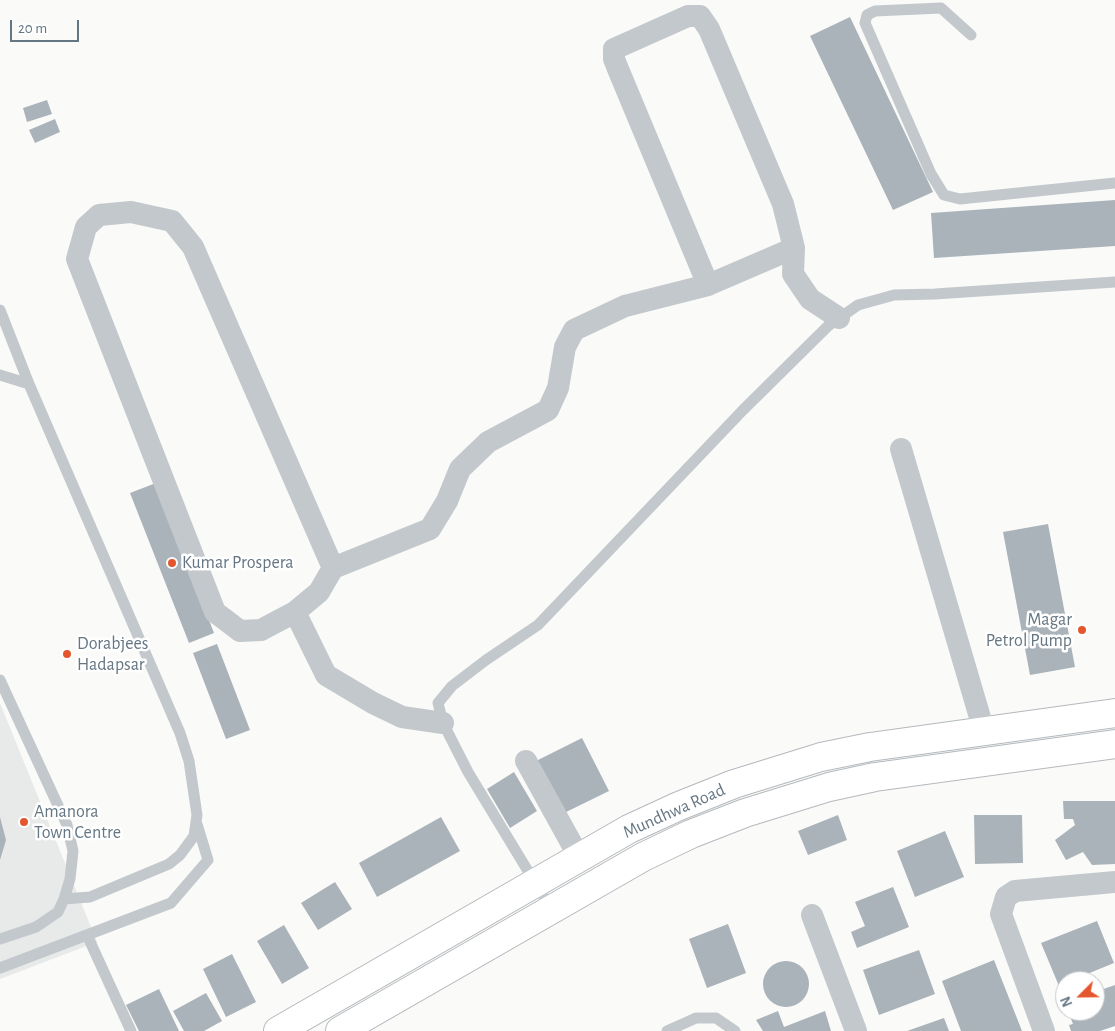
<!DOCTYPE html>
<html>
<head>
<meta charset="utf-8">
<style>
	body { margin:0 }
	#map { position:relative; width:1115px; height:1031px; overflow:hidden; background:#fafaf8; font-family:"Alegreya Sans",sans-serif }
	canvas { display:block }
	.north { position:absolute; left:1055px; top:971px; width:50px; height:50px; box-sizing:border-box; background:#fff; border:1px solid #c1c8cd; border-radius:50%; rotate:247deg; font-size:14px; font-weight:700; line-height:20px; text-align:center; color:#657683 }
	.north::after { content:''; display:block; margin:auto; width:18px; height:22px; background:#e4572e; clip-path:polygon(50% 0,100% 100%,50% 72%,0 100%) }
	.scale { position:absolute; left:10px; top:20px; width:69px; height:22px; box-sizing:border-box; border:2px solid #657683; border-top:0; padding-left:6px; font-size:15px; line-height:18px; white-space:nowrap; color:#657683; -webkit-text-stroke:4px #fff; paint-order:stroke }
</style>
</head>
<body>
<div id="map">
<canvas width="1115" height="1031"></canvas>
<div class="north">N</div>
<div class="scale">20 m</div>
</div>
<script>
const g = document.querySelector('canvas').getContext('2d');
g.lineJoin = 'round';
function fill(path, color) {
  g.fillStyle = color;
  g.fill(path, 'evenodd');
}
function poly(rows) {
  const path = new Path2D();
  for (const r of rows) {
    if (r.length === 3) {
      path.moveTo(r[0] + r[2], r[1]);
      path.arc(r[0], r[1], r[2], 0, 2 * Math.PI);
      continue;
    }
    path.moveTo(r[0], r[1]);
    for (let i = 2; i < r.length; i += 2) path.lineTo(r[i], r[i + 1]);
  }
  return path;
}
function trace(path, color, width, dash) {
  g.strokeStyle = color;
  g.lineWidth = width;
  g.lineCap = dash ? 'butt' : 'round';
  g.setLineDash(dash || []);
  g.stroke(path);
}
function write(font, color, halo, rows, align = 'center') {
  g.font = font + ' "Alegreya Sans",sans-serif';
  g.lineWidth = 5;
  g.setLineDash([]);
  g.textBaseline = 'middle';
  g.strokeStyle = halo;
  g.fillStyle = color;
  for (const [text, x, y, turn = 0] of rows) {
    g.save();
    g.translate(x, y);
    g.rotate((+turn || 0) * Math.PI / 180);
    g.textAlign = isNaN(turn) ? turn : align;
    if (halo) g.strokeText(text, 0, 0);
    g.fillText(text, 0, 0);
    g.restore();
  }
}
const built = poly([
	[0,703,97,942,0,979]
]);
const building = poly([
	[850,17,933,192,893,210,810,36],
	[47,100,52,114,27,122,23,108],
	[55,119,60,132,35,143,29,130],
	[1115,200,1115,246,934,258,931,213],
	[156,483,214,633,189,643,130,493],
	[1048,524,1075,667,1030,675,1003,532],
	[217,644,250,730,226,739,193,653],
	[582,738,609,791,560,815,534,762],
	[514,772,537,811,510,828,487,789],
	[1063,801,1115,801,1115,864,1092,865,1083,852,1066,860,1055,840,1075,825,1073,819,1064,819],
	[838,815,847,840,808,855,798,831],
	[974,815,1022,815,1023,863,975,864],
	[0,817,6,840,0,860],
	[441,817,460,851,377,897,359,863],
	[945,831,964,877,915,897,897,851],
	[335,882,352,909,318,930,301,903],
	[893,887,909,927,857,948,851,932,865,926,855,902],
	[1097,921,1114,963,1070,981,1065,981,1065,983,1059,986,1041,943],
	[728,924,746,973,707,988,689,939],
	[284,925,309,968,282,984,257,941],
	[919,950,935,994,879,1015,863,970],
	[232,954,256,1002,226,1017,203,969],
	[994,960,1022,1031,961,1031,942,981],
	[786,984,23],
	[1115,985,1115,1026,1100,1031,1071,1031,1069,1025,1073,1024,1068,1011,1095,1011,1095,992],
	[159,989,179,1031,139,1031,126,1005],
	[206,993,222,1021,204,1031,184,1031,173,1011],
	[778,1011,784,1027,825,1011,831,1031,763,1031,756,1020],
	[944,1018,949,1031,907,1031]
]);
const service = poly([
	[971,35,941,8,875,11,867,15,865,23,931,174,944,195,960,199,1115,183],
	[0,310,29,384,180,733,189,761,197,815,194,836,180,855,169,864,90,897,64,899],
	[0,375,29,384],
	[0,680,67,825,73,851,70,879,64,899,58,912,36,927,0,939],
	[551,909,468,772,443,723,438,703,452,686,486,660,538,625,743,410,828,326,858,305,894,295,935,294,1115,282],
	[87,935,131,1031],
	[0,968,171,903,208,860,197,824],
	[667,1031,696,1018,716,1018,735,1031]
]);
const minor = poly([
	[708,285,794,248],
	[901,449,984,731],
	[333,568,319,592,295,612,261,630,240,631,215,612,77,259,86,227,99,215,131,212,172,221,193,247,333,568,430,529,447,501,460,469,488,442,548,410,558,388,565,347,574,330,625,306,708,285,618,69,614,59,614,49,688,16,700,16,709,29,783,204,794,248,793,274,810,299,839,318],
	[295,612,326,675,373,703,402,717,443,723],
	[526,761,579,857],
	[812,915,856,1031],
	[1044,1031,1001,914,1006,897,1015,891,1115,882]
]);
const trunk = poly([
	[278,1031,629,829,679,806,734,784,821,757,870,747,1115,713],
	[340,1031,643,857,691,834,745,813,829,787,875,777,1115,744]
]);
const markers = [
	[172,563,5,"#e4572e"],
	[1082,630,5,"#e4572e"],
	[67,654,5,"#e4572e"],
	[24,822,5,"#e4572e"]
];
const poiNames = [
	["Kumar Prospera",182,563],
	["Magar",1072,620,"right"],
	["Petrol Pump",1072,641,"right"],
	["Dorabjees",77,644],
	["Hadapsar",77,665],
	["Amanora",34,812],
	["Town Centre",34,833]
];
const streetNames = [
	["Mundhwa Road",674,811,-24]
];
fill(built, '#e8e9e9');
fill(building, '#aab3b9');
trace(trunk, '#b4b9bd', 30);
trace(service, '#c3c8cc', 11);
trace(minor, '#c3c8cc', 22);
trace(trunk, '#fff', 28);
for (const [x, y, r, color] of markers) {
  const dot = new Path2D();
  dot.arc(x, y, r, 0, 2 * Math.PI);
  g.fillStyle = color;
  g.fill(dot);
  trace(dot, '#fff', 2);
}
write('18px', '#657683', '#fff', poiNames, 'left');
write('18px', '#657683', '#fff', streetNames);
</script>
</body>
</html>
